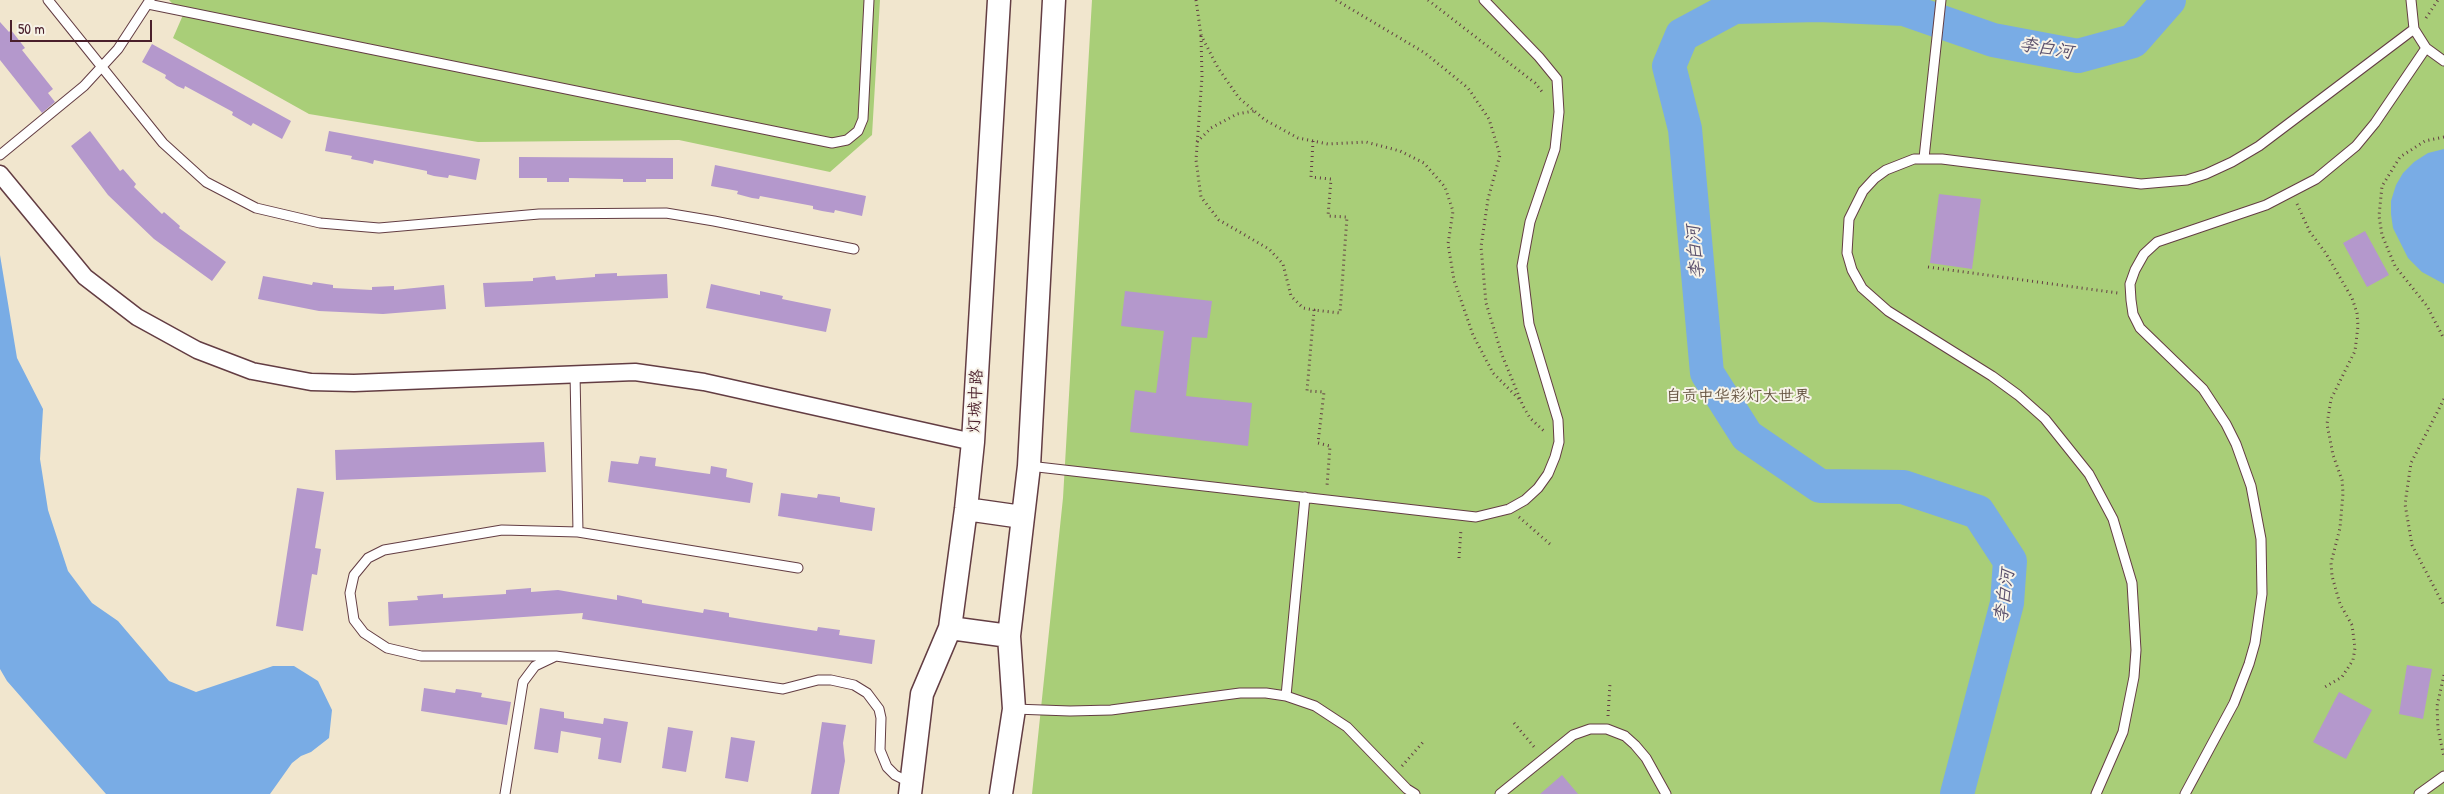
<!DOCTYPE html>
<html>
<head>
<meta charset="utf-8">
<style>
	body { margin:0 }
	#map { position:relative; width:2444px; height:794px; overflow:hidden; background:#f1e6ce; font-family:"Patrick Hand",sans-serif }
	canvas { display:block }
	.scale { position:absolute; left:10px; top:20px; width:142px; height:22px; box-sizing:border-box; border:2px solid #4a1f2b; border-top:0; padding-left:6px; font-size:15px; line-height:18px; white-space:nowrap; color:#4a1f2b; -webkit-text-stroke:4px #f7f3e8; paint-order:stroke }
</style>
</head>
<body>
<div id="map">
<canvas width="2444" height="794"></canvas>
<div class="scale">50 m</div>
</div>
<script>
const g = document.querySelector('canvas').getContext('2d');
g.lineJoin = 'round';
function fill(path, color) {
  g.fillStyle = color;
  g.fill(path, 'evenodd');
}
function poly(rows) {
  const path = new Path2D();
  for (const r of rows) {
    path.moveTo(r[0], r[1]);
    for (let i = 2; i < r.length; i += 2) path.lineTo(r[i], r[i + 1]);
  }
  return path;
}
function trace(path, color, width, dash) {
  g.strokeStyle = color;
  g.lineWidth = width;
  g.lineCap = dash ? 'butt' : 'round';
  g.setLineDash(dash || []);
  g.stroke(path);
}
function write(font, color, halo, rows, align = 'center') {
  g.font = font + ' "Patrick Hand","LXGW WenKai TC",sans-serif';
  g.lineWidth = 4;
  g.setLineDash([]);
  g.textBaseline = 'middle';
  g.strokeStyle = halo;
  g.fillStyle = color;
  for (const [text, x, y, turn = 0] of rows) {
    g.save();
    g.translate(x, y);
    g.rotate((+turn || 0) * Math.PI / 180);
    g.textAlign = isNaN(turn) ? turn : align;
    if (halo) g.strokeText(text, 0, 0);
    g.fillText(text, 0, 0);
    g.restore();
  }
}
const green = poly([
	[169,0,880,0,872,135,830,172,679,140,478,142,309,114,173,38,183,15],
	[1092,0,2444,0,2444,794,1032,794,1063,498]
]);
const water = poly([
	[2444,149,2444,284,2422,272,2408,258,2393,228,2391,214,2391,201,2396,185,2403,173,2414,162,2428,153],
	[0,255,17,358,43,409,40,459,48,510,68,571,92,603,118,621,169,681,196,692,273,666,294,666,318,681,332,710,329,738,311,752,301,756,292,763,270,794,106,794,7,681,0,669]
]);
const river = poly([
	[1957,794,2007,603,2010,561,1978,512,1903,487,1820,486,1747,436,1707,373,1685,129,1669,66,1682,35,1734,7,1819,5,1904,9,1993,40,2078,56,2133,41,2169,0]
]);
const building = poly([
	[0,22,9,32,11,30,25,48,22,50,53,89,48,93,55,102,42,113,0,60],
	[152,44,291,121,282,139,253,123,251,126,232,115,233,112,185,86,184,89,177,86,165,78,166,75,142,62],
	[90,131,120,171,123,169,136,184,134,187,162,214,164,212,180,226,179,228,226,262,212,281,154,239,108,195,71,146],
	[329,131,480,159,476,180,449,175,448,178,434,176,427,174,427,171,374,160,373,164,366,162,351,159,352,156,325,151],
	[519,157,673,158,673,179,646,179,646,182,623,182,623,179,569,178,569,182,547,182,547,178,519,178],
	[715,165,866,196,862,216,835,210,834,213,822,211,813,209,813,206,760,196,759,199,752,198,737,194,738,191,711,186],
	[1939,194,1981,199,1972,269,1930,263],
	[2365,231,2389,275,2367,287,2343,243],
	[617,273,617,276,667,274,668,298,485,307,483,283,533,281,533,278,555,276,556,280,595,277,595,274],
	[263,276,312,285,313,282,333,285,333,288,372,290,372,287,394,286,394,290,444,285,446,309,383,314,319,311,258,299],
	[711,284,760,295,760,291,783,296,782,299,831,309,826,332,706,308],
	[1125,291,1212,301,1207,338,1192,337,1186,396,1252,403,1248,446,1130,432,1135,390,1156,393,1164,331,1121,326],
	[544,442,546,472,336,480,335,450],
	[640,456,656,458,655,466,688,471,710,474,711,466,727,469,726,477,753,483,750,503,608,482,611,461,638,464],
	[297,488,324,492,315,548,321,549,317,575,312,574,303,631,276,626],
	[781,493,817,498,818,494,834,496,840,497,840,502,875,508,872,531,778,516],
	[531,588,531,592,558,590,617,600,617,595,642,600,642,603,703,613,704,609,729,613,729,617,759,622,817,631,818,627,840,630,839,635,875,640,872,664,582,619,583,613,389,626,388,602,418,600,417,596,443,594,443,598,506,594,506,590],
	[2407,665,2432,669,2423,719,2399,714],
	[424,688,455,693,456,689,464,690,482,693,481,697,511,702,507,725,421,711],
	[2339,692,2372,710,2346,759,2313,742],
	[540,708,564,712,564,718,603,724,604,718,628,722,621,763,598,759,601,738,561,731,558,753,534,749],
	[822,722,846,725,843,743,845,761,839,794,811,794],
	[668,727,693,731,686,772,662,768],
	[731,737,755,741,748,782,725,778],
	[1562,775,1578,794,1540,794]
]);
const path = poly([
	[1196,0,1201,35,1218,68,1239,98,1265,120,1298,138,1328,144,1366,142,1400,151,1424,163,1445,187,1453,211,1448,244,1454,280,1473,335,1493,373,1520,400],
	[1336,0,1425,53,1468,88,1489,119,1500,155,1488,199,1481,247,1486,303,1502,355,1523,406,1530,418,1546,433],
	[1428,0,1535,83,1544,94],
	[2426,18,2438,0],
	[1201,36,1202,77,1196,160,1201,197,1219,220,1269,249,1283,264,1291,296,1303,308,1314,310,1307,391,1324,392,1318,443,1330,446,1327,486],
	[2444,137,2425,141,2400,157,2382,186,2379,216,2382,235,2395,266,2427,306,2444,339],
	[1313,141,1311,177,1331,179,1328,216,1347,217,1340,313,1314,310],
	[1197,142,1211,128,1237,114,1254,111],
	[2297,204,2310,232,2325,252,2352,298,2357,313,2358,326,2355,351,2331,399,2327,424,2333,455,2342,480,2343,493,2340,528,2331,563,2332,576,2340,604,2352,625,2355,648,2353,660,2342,677,2325,687],
	[1928,267,2118,293],
	[2444,399,2411,463,2405,504,2412,545,2444,606],
	[1519,517,1551,545],
	[1459,558,1461,529],
	[2444,675,2437,706,2438,729,2444,757],
	[1608,716,1610,683],
	[1514,723,1535,748],
	[1402,766,1425,740]
]);
const lane = poly([
	[48,0,163,143,206,182,256,208,320,223,379,228,539,214,666,213,714,221,854,249],
	[148,4,832,143,847,140,858,131,863,119,869,0],
	[2414,29,2426,48,2444,61],
	[0,155,84,86,118,49,150,0],
	[1924,158,1941,0],
	[575,373,578,532],
	[1029,466,1476,517,1509,509,1525,500,1538,488,1548,474,1555,457,1559,442,1558,420,1529,324,1522,266,1530,222,1555,149,1559,112,1557,79,1539,57,1484,0],
	[556,656,421,656,387,648,364,633,354,620,350,593,354,575,368,558,384,550,502,530,578,532,798,568],
	[1286,696,1305,497],
	[1014,709,1070,711,1111,710,1240,693,1266,693,1286,696,1315,706,1347,727,1407,789,1415,794],
	[505,794,523,682,535,666,556,656,783,689,818,680,831,680,854,685,867,693,879,709,881,718,880,750,887,767,895,775,911,783],
	[1500,794,1573,735,1590,729,1607,729,1625,736,1635,745,1646,758,1666,794],
	[2096,794,2123,732,2134,677,2136,650,2132,583,2113,519,2089,474,2045,419,2018,395,1992,376,1888,311,1862,288,1852,270,1847,253,1849,219,1863,191,1875,178,1886,170,1914,159,1942,159,2141,184,2187,180,2206,174,2232,162,2259,146,2414,29,2411,0],
	[2185,794,2234,703,2249,664,2255,643,2262,594,2261,539,2251,486,2236,444,2226,424,2203,389,2140,328,2133,314,2131,300,2130,284,2135,270,2144,254,2157,242,2266,205,2316,179,2356,146,2375,123,2426,48],
	[2419,794,2444,776]
]);
const street = poly([
	[0,174,85,277,137,317,197,350,252,371,311,382,354,383,635,372,704,382,973,442]
]);
const secondary = poly([
	[966,509,1022,517],
	[950,628,1009,636],
	[910,794,922,694,950,628,966,509,973,442,999,0],
	[1001,794,1014,709,1009,636,1029,466,1054,0]
]);
const parkNames = [
	["自贡中华彩灯大世界",1738,397]
];
const streetNames = [
	["灯城中路",976,401,-87]
];
const waterNames = [
	["李白河",2046,49,9],
	["李白河",1696,252,-95],
	["李白河",2005,596,-82]
];
fill(green, '#a9ce78');
fill(water, '#79ace5');
trace(river, '#79ace5', 34);
fill(building, '#b498cc');
trace(lane, '#633d43', 11);
trace(street, '#633d43', 19);
trace(secondary, '#633d43', 25);
trace(path, '#633d43', 3, [1, 4]);
trace(lane, '#fff', 9);
trace(street, '#fff', 16);
trace(secondary, '#fff', 22);
write('16px', '#665442', '#f7f3e8', parkNames);
write('16px', '#4a1f2b', '#f7f3e8', streetNames);
write('italic 18px', '#5a506c', '#f7f3e8', waterNames);
</script>
</body>
</html>
